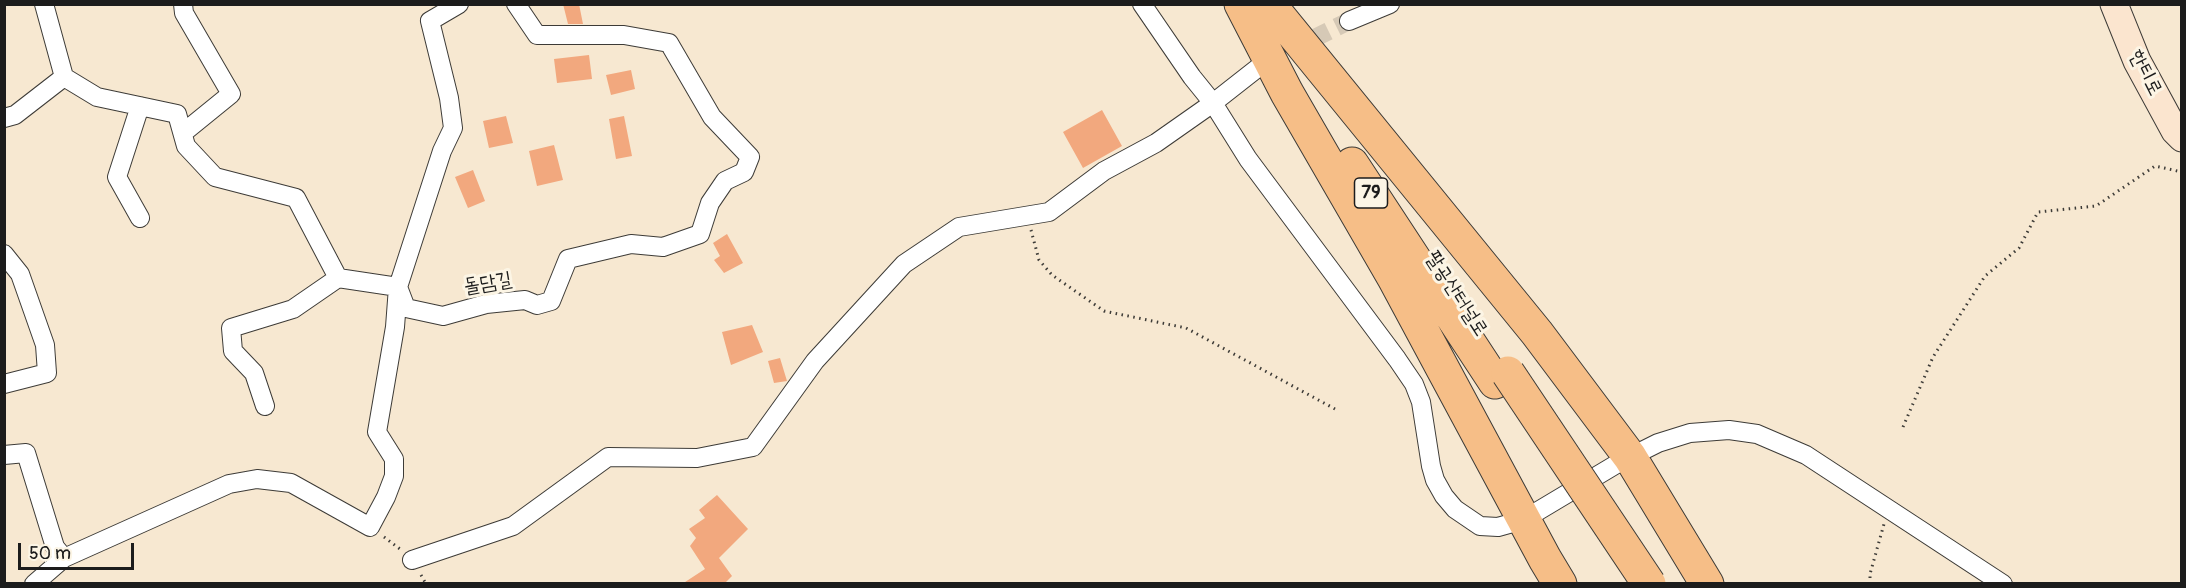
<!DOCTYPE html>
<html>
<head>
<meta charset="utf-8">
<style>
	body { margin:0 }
	#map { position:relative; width:2186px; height:588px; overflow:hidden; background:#f7e8d1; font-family:Pangolin,sans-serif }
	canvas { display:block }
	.frame { position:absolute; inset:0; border:6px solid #1c1c1c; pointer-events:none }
	.scale { position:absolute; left:18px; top:543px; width:116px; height:27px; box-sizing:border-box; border:3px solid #1c1c1c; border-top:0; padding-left:8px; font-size:18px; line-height:21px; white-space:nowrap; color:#1c1c1c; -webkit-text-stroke:4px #fcf5e5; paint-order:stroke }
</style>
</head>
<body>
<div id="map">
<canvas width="2186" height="588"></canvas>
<div class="frame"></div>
<div class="scale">50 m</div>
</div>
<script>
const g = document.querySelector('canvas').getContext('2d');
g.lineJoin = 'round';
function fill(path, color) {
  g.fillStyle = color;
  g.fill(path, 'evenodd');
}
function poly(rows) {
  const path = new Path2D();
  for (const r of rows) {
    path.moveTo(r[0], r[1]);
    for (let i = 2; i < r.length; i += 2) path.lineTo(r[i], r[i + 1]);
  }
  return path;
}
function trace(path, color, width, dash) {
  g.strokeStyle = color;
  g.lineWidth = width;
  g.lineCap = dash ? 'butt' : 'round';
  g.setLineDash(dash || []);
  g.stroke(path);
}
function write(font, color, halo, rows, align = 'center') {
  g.font = font + ' Pangolin,"Poor Story",sans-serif';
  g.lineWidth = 6;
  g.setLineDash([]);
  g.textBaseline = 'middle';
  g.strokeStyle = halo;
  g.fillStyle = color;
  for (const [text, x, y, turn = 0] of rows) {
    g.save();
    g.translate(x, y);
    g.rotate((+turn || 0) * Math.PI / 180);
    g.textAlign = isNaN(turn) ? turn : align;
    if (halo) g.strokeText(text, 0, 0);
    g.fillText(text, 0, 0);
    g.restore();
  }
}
const building = poly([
	[563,4,579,4,583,24,568,24],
	[589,55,592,79,557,83,554,59],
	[631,70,635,89,611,95,606,75],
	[1102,110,1122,146,1083,168,1063,132],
	[506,116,513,143,489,148,483,121],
	[624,116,632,156,616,159,609,119],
	[554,145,563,180,537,186,529,151],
	[473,170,485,201,468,208,455,177],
	[727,234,743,263,724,273,714,260,720,256,713,243],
	[752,325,763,352,731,365,722,332],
	[780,358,787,381,774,383,768,361],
	[717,495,748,529,719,558,732,576,724,584,682,584,705,569,690,546,696,538,689,529,705,518,699,510]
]);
const streetTunnel = poly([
	[1264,63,1349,21]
]);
const path = poly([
	[1031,230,1039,260,1052,275,1104,311,1186,328,1335,409],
	[1903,427,1933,357,1985,276,2019,248,2038,212,2096,206,2155,166,2182,172],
	[384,537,400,549],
	[421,575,426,584],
	[1870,584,1870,574,1884,524]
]);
const street = poly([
	[44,4,64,77],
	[183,4,184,13,231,94,183,133],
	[1142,4,1192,77,1213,103,1248,159,1397,359,1414,384,1421,402,1431,466,1435,480,1444,496,1455,509,1480,526,1498,527,1523,520,1620,462,1658,443,1690,433,1729,430,1757,434,1806,455,2003,584],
	[1349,21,1390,4],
	[140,106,117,177,140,218],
	[4,118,15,115,64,77,97,97,177,114,186,146,215,177,296,198,338,278,398,287,406,308,443,316,486,304,525,300,537,305,551,301,568,259,631,244,663,247,700,234,710,203,725,181,744,172,750,157,712,117,669,43,624,35,537,35,516,4],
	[4,254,20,274,45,345,47,373,4,384],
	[265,406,254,373,233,351,231,328,293,309,338,278],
	[4,455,26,453,55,547,64,558],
	[412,560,513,526,608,457,697,458,753,447,815,361,904,264,959,227,1049,212,1104,171,1156,143,1213,103,1264,63],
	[34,584,64,558,229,484,257,479,291,483,370,527,386,497,394,476,394,459,377,432,395,327,398,287,442,151,453,128,449,98,430,21,459,4]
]);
const secondary = poly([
	[2114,4,2137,61,2175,131,2182,138]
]);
const highway = poly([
	[1241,4,1287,93,1394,278,1545,559,1560,584],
	[1269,4,1537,333,1630,457,1707,584],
	[1352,164,1495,382]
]);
const highwayBridge = poly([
	[1508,373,1649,584]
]);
const shields = [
	[1371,193,33]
];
const shieldNames = [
	["79",1371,193]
];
const streetNames = [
	["한티로",2145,73,63],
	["돌담길",488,284,-10],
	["팔공산터널로",1456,294,57]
];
fill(building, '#f2a87e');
trace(streetTunnel, '#d6c9b6', 18, [18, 9]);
trace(street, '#3d3b37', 20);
trace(secondary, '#3d3b37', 29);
trace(highway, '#3d3b37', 35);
trace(path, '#3d3b37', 3, [1.5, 4.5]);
trace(street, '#fff', 18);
trace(secondary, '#fbe5cf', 27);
trace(highway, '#f6be87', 33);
trace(highwayBridge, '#3d3b37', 35, []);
trace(highwayBridge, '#f6be87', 33);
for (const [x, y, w] of shields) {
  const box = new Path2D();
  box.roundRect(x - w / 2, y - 15, w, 30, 4.5);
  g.fillStyle = '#fcf5e5';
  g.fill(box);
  trace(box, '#1c1c1c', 1.5);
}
write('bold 18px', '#1c1c1c', null, shieldNames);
write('20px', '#1c1c1c', '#fcf5e5', streetNames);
</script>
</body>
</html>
